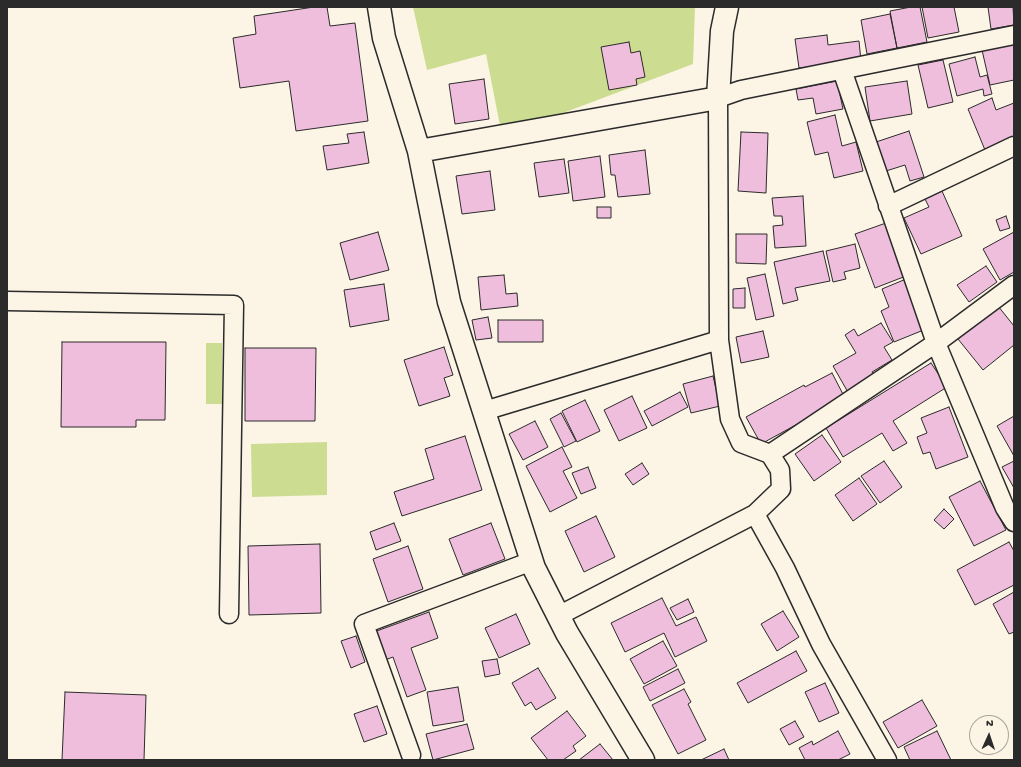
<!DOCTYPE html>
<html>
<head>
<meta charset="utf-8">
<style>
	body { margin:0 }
	#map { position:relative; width:1021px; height:767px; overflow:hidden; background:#fcf5e5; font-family:"Gochi Hand",sans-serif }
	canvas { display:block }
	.frame { position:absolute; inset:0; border:8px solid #2b2b2b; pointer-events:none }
	.north { position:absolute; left:969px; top:715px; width:40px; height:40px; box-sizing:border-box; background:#fcf5e5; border:1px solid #a8a49b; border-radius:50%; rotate:3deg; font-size:11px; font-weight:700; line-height:16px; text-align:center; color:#2b2b2b }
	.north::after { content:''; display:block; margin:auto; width:14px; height:18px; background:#2b2b2b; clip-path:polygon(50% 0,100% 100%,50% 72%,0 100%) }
</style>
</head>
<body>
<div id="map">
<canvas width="1021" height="767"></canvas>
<div class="frame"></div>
<div class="north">N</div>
</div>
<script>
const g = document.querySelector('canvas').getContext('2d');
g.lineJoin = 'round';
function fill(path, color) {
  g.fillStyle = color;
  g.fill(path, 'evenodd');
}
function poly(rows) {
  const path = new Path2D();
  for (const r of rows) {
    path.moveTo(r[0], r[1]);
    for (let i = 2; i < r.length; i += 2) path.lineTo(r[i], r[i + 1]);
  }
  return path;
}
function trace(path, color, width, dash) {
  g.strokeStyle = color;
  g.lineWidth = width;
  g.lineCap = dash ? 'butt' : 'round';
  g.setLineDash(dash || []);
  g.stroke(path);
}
const green = poly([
	[413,7,695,7,693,64,502,136,486,54,427,70],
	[206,343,222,343,222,404,206,404],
	[327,442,327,495,252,497,251,444]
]);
const building = poly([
	[314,7,327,7,330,26,355,23,368,121,296,131,289,81,240,88,233,38,256,34,254,16,314,7],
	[911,7,920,7,927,42,897,48,890,11,911,7],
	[922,7,954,7,959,32,928,38,922,7],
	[988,7,1013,7,1014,25,991,29,988,7],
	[890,14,897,48,867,54,861,20,890,14],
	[827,35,828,45,859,41,861,61,799,68,795,39,827,35],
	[629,42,631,53,640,51,645,77,636,79,637,85,609,90,601,47,629,42],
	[1014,43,1014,80,990,85,982,50,1014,43],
	[975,57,980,77,987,75,992,94,984,96,983,89,957,96,949,64,975,57],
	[943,60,953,102,928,108,918,65,943,60],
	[484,79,489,119,455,124,449,84,484,79],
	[837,81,843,109,816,114,813,98,798,100,796,89,837,81],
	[907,81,912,114,870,121,865,87,907,81],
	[992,98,996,110,1014,103,1014,138,985,150,968,109,992,98],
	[835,115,842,146,856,142,863,171,834,178,828,152,815,155,807,122,835,115],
	[909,131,924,177,910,181,905,165,886,171,876,142,909,131],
	[364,132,369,163,327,170,323,146,349,143,347,134,364,132],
	[741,132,768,133,766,193,738,191,741,132],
	[645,150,650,194,618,197,615,175,611,175,609,155,645,150],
	[600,156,605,197,573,201,568,161,600,156],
	[564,159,569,193,539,197,534,163,564,159],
	[490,171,495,210,462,214,456,176,490,171],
	[942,191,962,236,921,254,904,218,929,207,925,199,942,191],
	[803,196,806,246,775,248,773,226,783,225,782,216,774,216,772,198,803,196],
	[597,207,611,207,611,218,597,218,597,207],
	[1006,216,1010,228,1000,231,996,220,1006,216],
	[886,223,906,276,875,288,855,234,886,223],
	[378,232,389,270,350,280,340,243,378,232],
	[1014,232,1014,272,1000,280,983,249,1014,232],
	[736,234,767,234,766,264,736,263,736,234],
	[855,244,860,268,844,272,846,279,833,282,826,251,855,244],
	[823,251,830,281,795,288,798,300,783,304,774,262,823,251],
	[986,266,997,282,969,302,957,285,986,266],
	[765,274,774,316,756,320,747,278,765,274],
	[504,275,506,294,517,293,518,306,481,310,478,277,504,275],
	[906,279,926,329,894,342,881,311,889,307,882,289,906,279],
	[384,284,389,320,350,327,344,290,384,284],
	[745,288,745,308,733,308,733,289,745,288],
	[998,306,1014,326,1014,345,983,370,958,339,998,306],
	[488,317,492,338,476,340,472,320,488,317],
	[498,320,543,320,543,342,498,342,498,320],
	[881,323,893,342,884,347,892,360,872,372,876,378,849,394,833,366,856,353,845,335,854,329,858,336,881,323],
	[763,331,769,357,741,363,736,337,763,331],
	[62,342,166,342,165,420,136,420,136,427,61,427,62,342],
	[444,347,453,375,444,378,450,396,419,406,404,360,444,347],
	[245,348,316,348,315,421,245,421,245,348],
	[931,363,947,387,893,421,907,443,893,451,882,433,843,457,826,428,931,363],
	[832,373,845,398,761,444,746,417,804,385,805,387,832,373],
	[713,376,720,406,691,413,683,384,713,376],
	[680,392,688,407,652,426,644,411,680,392],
	[632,396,647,428,619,441,604,410,632,396],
	[585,400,600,431,577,442,562,411,585,400],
	[949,407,968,457,936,469,930,452,923,454,917,437,927,433,921,418,949,407],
	[561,413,576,441,564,447,550,419,561,413],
	[1014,416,1014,456,997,426,1014,416],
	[535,421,548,447,523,460,509,434,535,421],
	[822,435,841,462,814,481,795,454,822,435],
	[465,436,482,490,402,516,394,492,434,479,425,449,465,436],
	[562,447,572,467,563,471,577,498,550,512,526,466,562,447],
	[884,461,902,487,880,503,861,476,884,461],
	[1014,461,1014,488,1002,467,1014,461],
	[642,463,649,474,633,485,625,474,642,463],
	[588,467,596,488,581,494,572,473,588,467],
	[859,478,877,504,853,521,835,495,859,478],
	[980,481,1006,530,974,546,949,497,980,481],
	[944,509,954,519,944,529,934,520,944,509],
	[596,516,615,557,584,572,565,531,596,516],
	[394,523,401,541,376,550,370,532,394,523],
	[491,523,505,559,463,575,449,539,491,523],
	[1009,542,1014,551,1014,585,975,605,957,570,1009,542],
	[320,544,321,613,249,615,248,546,320,544],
	[408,546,423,589,388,602,373,559,408,546],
	[1014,592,1014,632,1009,634,993,604,1014,592],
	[662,598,676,626,696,617,707,641,675,657,664,633,625,652,611,623,662,598],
	[688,599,694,612,677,620,670,608,688,599],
	[783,611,799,637,777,651,761,624,783,611],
	[429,612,438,638,411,648,426,690,407,697,393,657,385,660,374,632,429,612],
	[516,614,530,644,499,658,485,628,516,614],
	[356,636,365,662,351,668,341,641,356,636],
	[663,641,677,666,644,684,630,659,663,641],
	[796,651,807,671,748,703,737,683,796,651],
	[497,659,500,674,485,677,482,661,497,659],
	[538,668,556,698,536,710,531,702,525,706,512,683,538,668],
	[678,669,685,683,650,701,643,687,678,669],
	[825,683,839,713,819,722,805,692,825,683],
	[458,687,464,721,433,726,427,692,458,687],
	[684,689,691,702,688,704,706,740,678,754,652,705,684,689],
	[65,692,146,695,144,760,62,760,65,692],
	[922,700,937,726,898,748,883,722,922,700],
	[377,706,387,734,364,742,354,714,377,706],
	[567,711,586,736,573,746,576,751,563,760,548,760,531,738,567,711],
	[795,721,804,737,789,745,780,729,795,721],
	[467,724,474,749,433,760,426,734,467,724],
	[838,731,850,754,838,760,805,760,799,748,812,741,813,745,838,731],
	[937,731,951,760,910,760,904,747,937,731],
	[600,744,613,760,579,760,600,744],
	[724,749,729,760,701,760,724,749]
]);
const street = poly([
	[842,70,936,343,1005,508,1014,522],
	[888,206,1014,146],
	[7,301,234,305,229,614],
	[484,411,719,340],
	[770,454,936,343,1014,285],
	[558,616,755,514],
	[411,755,364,624,532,561],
	[887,760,821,644,785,568,755,514,781,489,780,470,770,454,741,443,730,419,719,340,718,98,741,90,1014,35]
]);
const secondary = poly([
	[379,7,384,38,419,151,449,302,534,568,567,633,643,760],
	[419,151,718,98,722,31,727,7]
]);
fill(green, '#ccdd91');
fill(building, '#f0bedd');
trace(building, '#2b2b2b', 1);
trace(street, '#2b2b2b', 21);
trace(secondary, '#2b2b2b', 25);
trace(street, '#fcf5e5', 18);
trace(secondary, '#fcf5e5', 22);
</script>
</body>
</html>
